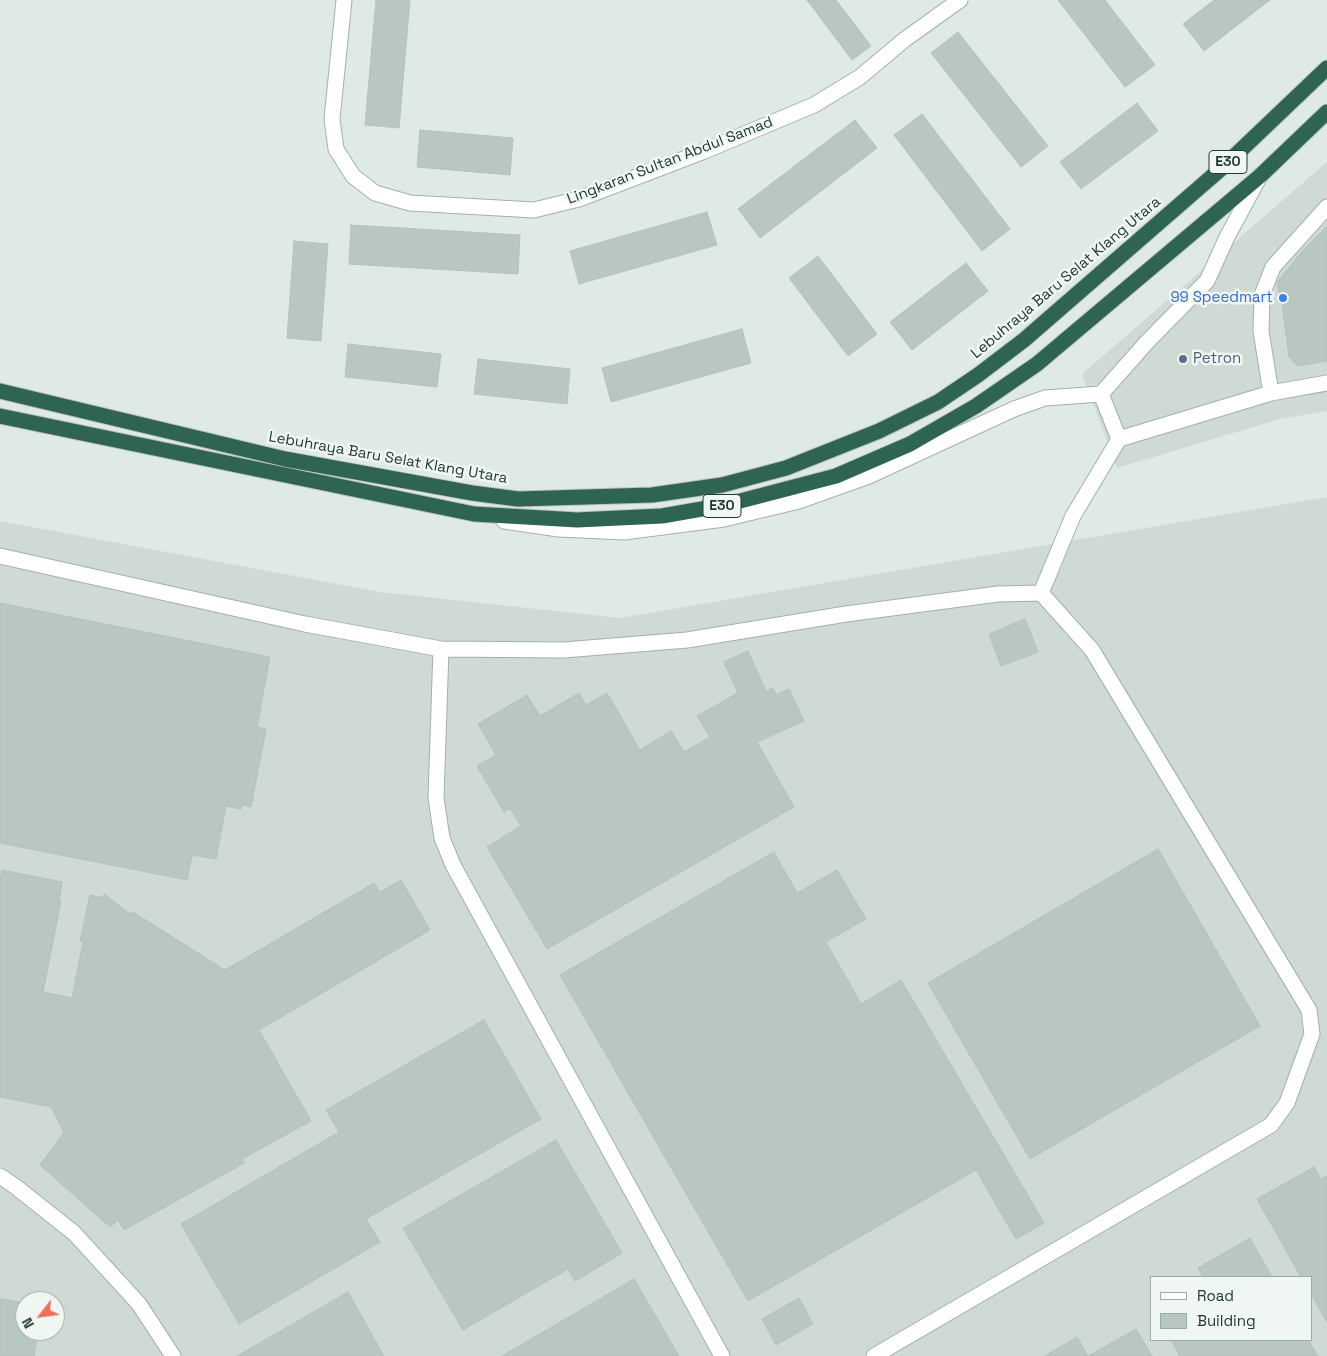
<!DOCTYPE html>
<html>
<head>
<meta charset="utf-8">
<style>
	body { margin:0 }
	#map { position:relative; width:1327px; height:1356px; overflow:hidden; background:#e0eae4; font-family:"Space Grotesk",sans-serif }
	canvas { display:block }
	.legend { position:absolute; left:1150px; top:1276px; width:162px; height:65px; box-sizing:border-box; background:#f0f7f3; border:1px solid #9daba5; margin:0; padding:6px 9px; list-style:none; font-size:15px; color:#213930 }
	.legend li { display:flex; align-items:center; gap:10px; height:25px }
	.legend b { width:25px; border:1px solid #9daba5 }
	.north { position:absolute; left:15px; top:1291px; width:50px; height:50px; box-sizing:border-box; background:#f0f7f3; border:1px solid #9daba5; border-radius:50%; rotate:240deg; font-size:14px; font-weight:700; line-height:20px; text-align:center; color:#213930 }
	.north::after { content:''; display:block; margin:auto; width:18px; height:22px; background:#eb715d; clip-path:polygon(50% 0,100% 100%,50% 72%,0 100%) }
</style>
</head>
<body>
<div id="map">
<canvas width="1327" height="1356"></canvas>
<ul class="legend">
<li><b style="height:6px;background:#fff"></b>Road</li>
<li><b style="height:14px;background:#b8c7c0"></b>Building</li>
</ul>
<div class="north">N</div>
</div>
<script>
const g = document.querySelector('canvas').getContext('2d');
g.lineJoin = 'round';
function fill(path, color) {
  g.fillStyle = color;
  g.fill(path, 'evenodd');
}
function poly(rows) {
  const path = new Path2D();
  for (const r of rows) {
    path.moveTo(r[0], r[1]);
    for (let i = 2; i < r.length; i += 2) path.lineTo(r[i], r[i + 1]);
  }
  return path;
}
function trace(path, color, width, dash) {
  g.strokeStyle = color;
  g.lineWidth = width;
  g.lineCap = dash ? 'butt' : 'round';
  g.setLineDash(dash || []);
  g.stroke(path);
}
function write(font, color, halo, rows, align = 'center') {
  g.font = font + ' "Space Grotesk",sans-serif';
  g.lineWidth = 5;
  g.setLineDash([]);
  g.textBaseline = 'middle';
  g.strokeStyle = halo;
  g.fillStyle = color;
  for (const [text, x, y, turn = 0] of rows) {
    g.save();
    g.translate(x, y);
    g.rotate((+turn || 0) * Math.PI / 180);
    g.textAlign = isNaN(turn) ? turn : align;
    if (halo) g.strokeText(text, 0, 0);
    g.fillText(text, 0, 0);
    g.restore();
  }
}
const built = poly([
	[1327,162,1327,411,1280,419,1117,468,1082,374],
	[1327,497,1327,1356,0,1356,0,521,380,592,620,618],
	[1151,1277,1311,1277,1311,1340,1151,1340],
	[25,1301,55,1301,55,1331,25,1331]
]);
const building = poly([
	[376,0,410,0,399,128,365,125,376,0],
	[807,0,836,0,871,46,852,60,807,0],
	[1058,0,1105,0,1155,65,1125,87,1058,0],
	[1214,0,1270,0,1204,51,1183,24,1214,0],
	[958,32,1048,146,1021,167,931,53,958,32],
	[1137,103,1158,131,1081,189,1060,162,1137,103],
	[922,114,1010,229,982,251,894,135,922,114],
	[855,120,877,148,760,238,738,209,855,120],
	[420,130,513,138,510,175,417,167,420,130],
	[707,212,717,245,579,284,570,251,707,212],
	[351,225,520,235,518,274,349,264,351,225],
	[1327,226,1327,361,1298,366,1289,357,1282,303,1277,282,1305,248,1327,226],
	[294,241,328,244,321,341,287,338,294,241],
	[818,256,877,334,848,356,789,278,818,256],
	[966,263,988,291,912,350,890,322,966,263],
	[742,329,751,363,611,402,602,368,742,329],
	[348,344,441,354,437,387,345,377,348,344],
	[478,359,570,369,567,404,474,394,478,359],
	[0,603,270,657,257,727,266,729,251,807,242,805,241,809,226,806,216,859,192,855,187,880,0,843,0,603],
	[1025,619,1038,652,1001,666,989,634,1025,619],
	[748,651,766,691,773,688,776,695,789,689,804,721,757,742,794,807,547,949,487,847,521,826,510,808,504,812,477,766,496,755,478,724,527,695,540,716,579,693,586,705,607,693,640,750,671,731,684,752,710,737,697,716,738,693,724,662,748,651],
	[1158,849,1260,1026,1030,1159,928,983,1158,849],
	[774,852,797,893,837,870,866,919,826,942,861,1004,901,980,1044,1223,1016,1239,976,1170,748,1301,560,975,774,852],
	[2,870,62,882,59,901,61,901,43,992,72,998,83,942,80,941,90,895,103,898,104,894,130,914,133,912,225,970,374,883,380,892,401,880,430,930,259,1030,311,1121,242,1159,244,1163,124,1230,118,1220,110,1227,40,1165,64,1132,51,1107,0,1097,0,881,2,870],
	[484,1020,541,1119,366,1219,380,1242,239,1324,181,1224,339,1132,326,1110,484,1020],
	[556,1140,622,1253,575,1281,568,1269,463,1330,403,1228,556,1140],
	[1314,1167,1321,1179,1327,1176,1327,1322,1311,1294,1311,1277,1301,1277,1257,1199,1314,1167],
	[1250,1238,1272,1277,1203,1277,1198,1268,1250,1238],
	[634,1279,679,1356,502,1356,634,1279],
	[348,1292,384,1356,237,1356,348,1292],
	[799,1298,813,1324,776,1345,762,1319,799,1298],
	[0,1299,25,1303,25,1331,38,1331,34,1356,0,1356,0,1299],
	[1136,1329,1152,1356,1088,1356,1136,1329],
	[1077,1337,1088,1356,1045,1356,1077,1337],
	[1171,1340,1308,1340,1318,1356,1180,1356,1171,1340]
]);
const minor = poly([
	[344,0,332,119,336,149,353,176,375,193,410,203,534,210,579,199,702,152,814,105,860,77,904,40,960,0],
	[1271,393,1261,331,1262,295,1273,267,1327,207],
	[1119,439,1271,393,1327,383],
	[504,521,559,529,624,532,724,519,799,501,869,476,1014,409,1045,398,1101,394,1147,342,1207,281,1227,237,1260,176],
	[0,556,305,624,441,649,564,650,687,640,846,614,998,594,1041,593],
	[441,649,436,798,442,838,453,865,722,1356],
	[0,1176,16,1187,74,1233,139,1304,173,1356],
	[874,1356,1271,1125,1287,1103,1312,1034,1309,1010,1092,650,1041,593,1073,516,1119,439,1101,394]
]);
const highway = poly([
	[0,391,285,459,472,493,518,499,652,495,722,485,786,468,879,431,938,402,978,375,1024,340,1223,167,1327,68],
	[0,416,474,514,577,520,662,516,725,505,836,476,910,444,976,406,1037,364,1260,176,1327,112]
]);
const markers = [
	[1283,298,5,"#3f7fe0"],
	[1183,359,5,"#5c6f8a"]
];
const shields = [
	[1228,162,38],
	[722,506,38]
];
const shieldNames = [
	["E30",1228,162],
	["E30",722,506]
];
const streetNames = [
	["Lingkaran Sultan Abdul Samad",670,161,-21],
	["Lebuhraya Baru Selat Klang Utara",1066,278,-40],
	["Lebuhraya Baru Selat Klang Utara",388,458,10]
];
const shopNames = [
	["99 Speedmart",1273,298]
];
const serviceNames = [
	["Petron",1193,359]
];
fill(built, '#cedad3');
fill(building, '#b8c7c0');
trace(building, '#b3c3bb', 1);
trace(minor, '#a3b1aa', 17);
trace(highway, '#bcc4c1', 17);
trace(minor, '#fff', 15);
trace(highway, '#2f6453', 15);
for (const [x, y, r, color] of markers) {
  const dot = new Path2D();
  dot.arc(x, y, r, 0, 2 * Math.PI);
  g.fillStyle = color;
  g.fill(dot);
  trace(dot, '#f0f7f3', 2);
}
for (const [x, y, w] of shields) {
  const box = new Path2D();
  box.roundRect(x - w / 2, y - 11.5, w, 23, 4);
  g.fillStyle = '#f0f7f3';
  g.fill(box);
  trace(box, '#213930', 1);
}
write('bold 14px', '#213930', null, shieldNames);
write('15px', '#213930', '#f0f7f3', streetNames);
write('15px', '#366cbe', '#f0f7f3', shopNames, 'right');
write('15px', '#4e5e75', '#f0f7f3', serviceNames, 'left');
</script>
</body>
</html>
